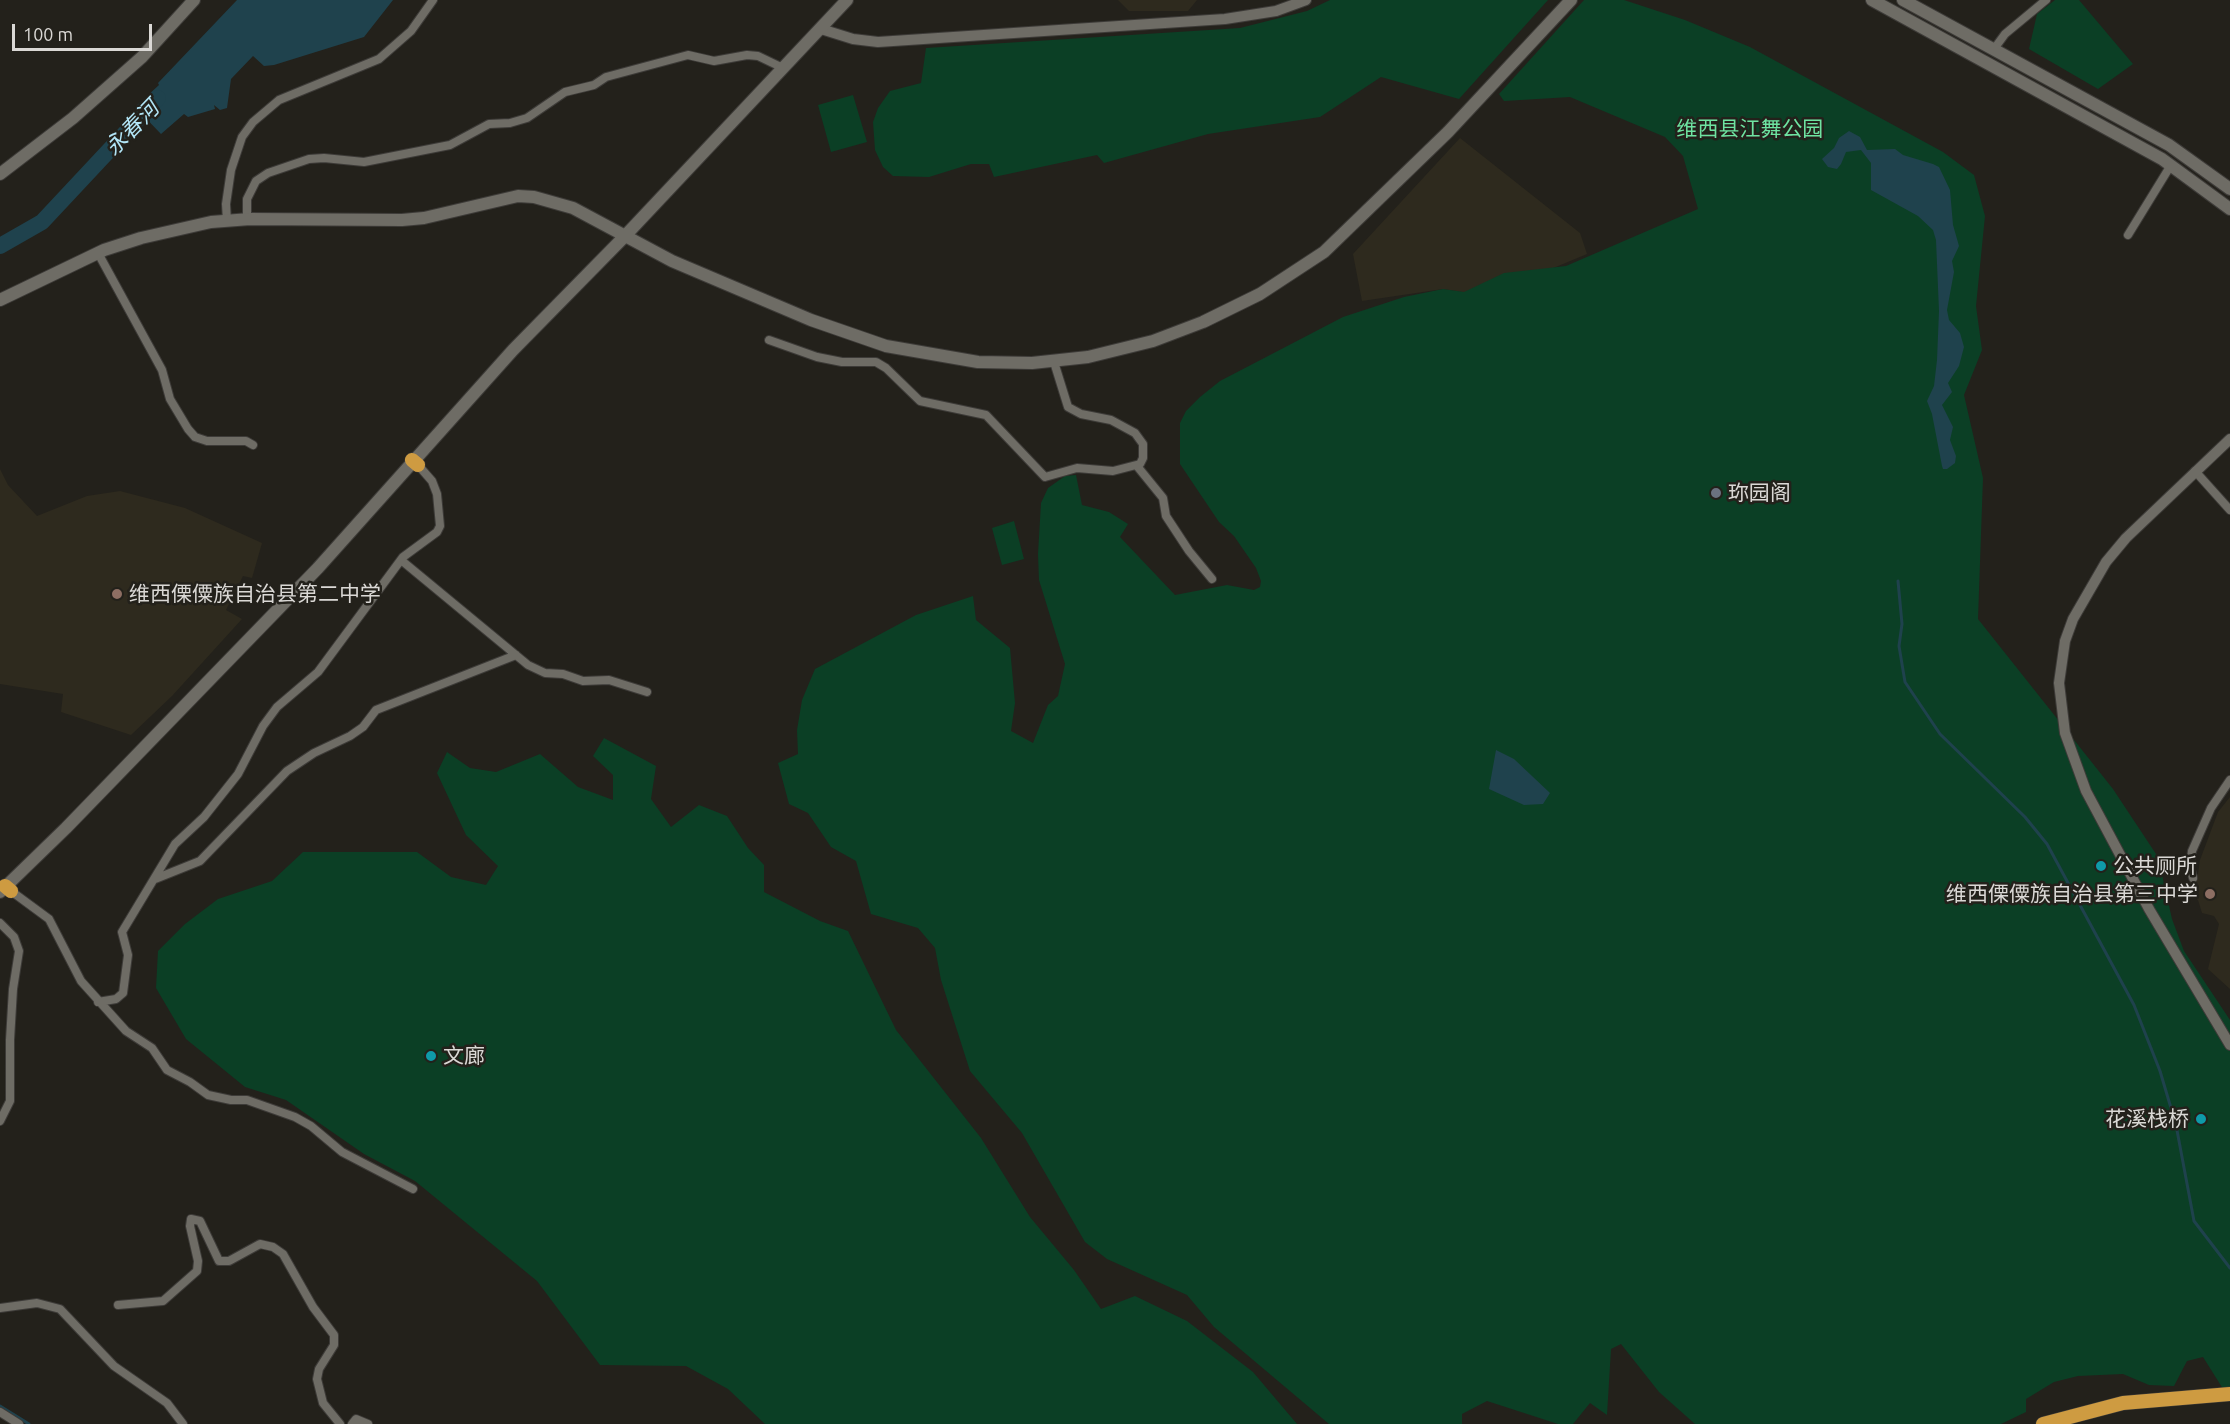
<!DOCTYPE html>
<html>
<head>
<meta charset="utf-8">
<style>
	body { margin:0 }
	#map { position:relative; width:2230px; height:1424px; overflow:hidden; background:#23211b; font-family:Ubuntu,sans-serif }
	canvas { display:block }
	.scale { position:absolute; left:12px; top:24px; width:140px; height:27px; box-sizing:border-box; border:3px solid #dad8d5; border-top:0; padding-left:8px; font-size:18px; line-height:21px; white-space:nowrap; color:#dad8d5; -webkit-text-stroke:4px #23211b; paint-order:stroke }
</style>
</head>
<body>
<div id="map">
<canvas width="2230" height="1424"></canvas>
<div class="scale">100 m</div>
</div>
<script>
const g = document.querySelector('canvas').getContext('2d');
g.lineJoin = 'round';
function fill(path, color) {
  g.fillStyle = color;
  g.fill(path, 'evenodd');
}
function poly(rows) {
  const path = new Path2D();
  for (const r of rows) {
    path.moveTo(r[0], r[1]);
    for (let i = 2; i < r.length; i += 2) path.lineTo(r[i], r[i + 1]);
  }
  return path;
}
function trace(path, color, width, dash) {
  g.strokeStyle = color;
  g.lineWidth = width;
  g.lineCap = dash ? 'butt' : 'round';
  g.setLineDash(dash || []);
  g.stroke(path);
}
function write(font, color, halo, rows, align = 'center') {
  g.font = font + ' Ubuntu,"Noto Sans SC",sans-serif';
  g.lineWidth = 5;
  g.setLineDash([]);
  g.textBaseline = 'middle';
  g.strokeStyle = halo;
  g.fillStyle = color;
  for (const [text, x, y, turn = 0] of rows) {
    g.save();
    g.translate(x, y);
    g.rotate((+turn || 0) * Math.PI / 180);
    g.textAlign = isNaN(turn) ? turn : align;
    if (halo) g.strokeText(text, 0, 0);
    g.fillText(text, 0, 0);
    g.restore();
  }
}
const built = poly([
	[1118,0,1197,0,1188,11,1129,11],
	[1460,138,1580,233,1587,254,1486,296,1443,289,1362,301,1353,254],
	[0,469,8,485,37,516,87,496,120,491,185,508,262,543,252,578,243,576,226,610,242,619,172,696,131,735,61,712,63,694,0,684],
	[2230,797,2230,989,2208,969,2219,924,2214,916,2202,913,2198,900,2182,889,2198,874,2200,860,2218,812]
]);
const green = poly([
	[1330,0,1548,0,1459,99,1381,77,1320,117,1208,134,1104,163,1097,155,994,177,989,164,971,164,929,177,893,176,883,167,875,150,873,122,878,108,890,91,921,83,926,48,1240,28,1307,11],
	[1584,0,1624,0,1685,20,1750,47,1943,152,1974,175,1985,216,1976,306,1982,350,1964,395,1983,478,1978,619,2113,789,2158,857,2172,919,2184,951,2230,1020,2230,1400,2203,1357,2187,1361,2174,1386,2149,1385,2123,1374,2078,1376,2054,1382,2026,1399,2026,1412,2001,1424,1695,1424,1659,1392,1621,1344,1611,1349,1607,1415,1590,1403,1573,1424,1558,1424,1487,1401,1462,1414,1462,1424,1329,1424,1214,1327,1187,1295,1107,1259,1085,1242,1022,1133,970,1071,941,980,935,948,918,928,871,914,856,861,831,847,808,813,789,804,778,763,798,754,797,730,802,700,815,669,916,615,973,596,976,620,1010,648,1015,703,1011,731,1033,743,1048,705,1058,696,1065,664,1039,580,1038,554,1041,503,1048,488,1065,476,1076,475,1082,505,1109,512,1128,524,1120,537,1175,595,1227,585,1254,590,1260,587,1261,581,1256,568,1234,536,1219,522,1180,464,1180,423,1186,411,1200,397,1220,381,1343,317,1404,297,1443,289,1464,292,1504,273,1566,266,1698,209,1683,156,1665,137,1570,97,1504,101,1499,94],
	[2055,0,2079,0,2133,64,2098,89,2029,49,2037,14],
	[853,95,867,142,831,152,818,105],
	[1014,521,1024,559,1002,565,992,528],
	[604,738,656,766,651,799,671,827,699,805,727,816,748,848,764,865,764,892,820,921,848,931,896,1030,981,1138,1030,1217,1074,1270,1101,1309,1135,1296,1187,1321,1253,1372,1297,1424,765,1424,728,1389,686,1366,600,1365,537,1281,415,1181,364,1154,286,1100,245,1087,186,1039,156,988,158,951,185,924,218,899,272,881,303,852,417,852,451,877,486,885,498,866,466,835,437,773,447,752,470,768,496,772,540,754,578,787,613,800,613,775,593,756]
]);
const water = poly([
	[237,0,393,0,364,37,274,65,264,66,253,56,231,79,227,108,220,110,214,105,215,109,188,117,184,114,161,134,135,107,159,85,158,83],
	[1849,131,1860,137,1867,150,1895,149,1903,155,1933,164,1939,167,1950,190,1953,225,1959,246,1952,261,1954,272,1947,310,1949,320,1960,333,1964,347,1959,366,1948,383,1952,392,1942,405,1953,427,1950,440,1956,456,1955,463,1947,469,1943,469,1942,466,1932,414,1927,401,1934,386,1937,360,1939,311,1936,240,1933,230,1918,216,1871,190,1871,163,1861,150,1846,152,1841,164,1837,169,1828,167,1822,159,1834,148,1839,138],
	[1496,750,1514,759,1550,793,1543,804,1524,805,1489,789]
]);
const stream = poly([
	[1898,581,1902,624,1899,646,1905,682,1940,734,2025,817,2047,844,2134,1005,2160,1071,2176,1125,2194,1221,2230,1268],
	[0,1406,29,1424]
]);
const river = poly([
	[0,246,42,222,158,98]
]);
const minor = poly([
	[1994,49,2005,34,2046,0],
	[247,219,247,199,256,181,268,173,309,159,324,158,364,162,450,145,489,124,510,123,527,118,565,92,594,85,606,77,688,55,714,61,747,55,758,56,783,68],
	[227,221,226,204,231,170,242,137,253,122,279,100,379,59,411,31,433,0],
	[2128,235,2171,165],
	[98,253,162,370,170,399,188,429,195,437,207,441,246,441,253,445],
	[769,340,817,357,842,362,876,362,886,368,920,401,986,415,1045,477,1077,468,1113,471,1140,464,1143,458,1143,444,1135,433,1111,420,1081,414,1068,407,1054,362],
	[1137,466,1163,498,1166,516,1189,551,1212,579],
	[2195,471,2230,510],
	[401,560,528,665,545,673,563,674,583,681,609,680,647,692],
	[2193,878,2190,866,2192,851,2211,808,2230,780],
	[155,879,200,861,287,771,314,753,350,736,363,727,376,710,516,655],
	[11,891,49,919,81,981,126,1031,152,1048,167,1070,190,1082,208,1095,231,1100,247,1100,295,1117,311,1126,342,1152,413,1189],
	[0,923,14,937,19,951,13,989,10,1040,10,1101,0,1121],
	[98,1002,116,999,123,993,128,955,122,932,175,844,204,817,238,774,263,726,277,707,318,672,403,557,437,532,440,526,437,494,432,481,418,465],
	[118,1305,163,1301,197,1271,198,1261,190,1226,191,1219,200,1221,219,1261,229,1261,260,1244,273,1247,283,1254,313,1307,334,1335,334,1345,319,1369,317,1379,323,1403,340,1424],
	[0,1308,37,1303,60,1309,114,1366,167,1403,183,1424],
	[0,1412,19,1424],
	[352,1424,356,1419,368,1424]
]);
const tertiary = poly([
	[821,29,853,39,878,42,1225,19,1276,11,1306,0],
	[2230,439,2126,538,2106,562,2073,619,2065,641,2059,683,2065,733,2086,791,2149,909,2230,1045]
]);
const secondary = poly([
	[1872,0,2162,159,2230,209],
	[1903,0,2169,145,2230,189],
	[0,174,73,118,142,57,194,0],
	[0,300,104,250,141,238,211,222,250,219,402,220,424,218,518,196,534,197,573,208,672,261,811,320,886,346,978,362,1032,363,1088,357,1153,341,1203,322,1260,294,1324,252,1448,132,1571,0],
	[0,892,66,828,318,568,513,350,624,237,847,0]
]);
const trunk = poly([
	[412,460,418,465],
	[5,886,11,891],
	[2043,1424,2123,1403,2230,1394]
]);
const markers = [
	[1716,493,6,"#6b7280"],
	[117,594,6,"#8d6e63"],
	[2101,866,6,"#0f9aa8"],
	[2210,894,6,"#8d6e63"],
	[431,1056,6,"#0f9aa8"],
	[2201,1119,6,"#0f9aa8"]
];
const parkNames = [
	["维西县江舞公园",1750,129]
];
const poiNames = [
	["珎园阁",1728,493],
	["维西傈僳族自治县第二中学",129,594],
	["公共厕所",2113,866],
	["维西傈僳族自治县第三中学",2198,894,"right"],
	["文廊",443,1056],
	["花溪栈桥",2189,1119,"right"]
];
const waterNames = [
	["永春河",132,128,-46]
];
fill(built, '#2e2a1e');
fill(green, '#0b3f25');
fill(water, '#1f424d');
trace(stream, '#1f424d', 3);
trace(river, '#1f424d', 16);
trace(minor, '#3d3b38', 10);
trace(tertiary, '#3d3b38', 12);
trace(secondary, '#3d3b38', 14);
trace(trunk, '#3d3b38', 15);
trace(minor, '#6e6c65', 8);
trace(tertiary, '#6e6c65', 10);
trace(secondary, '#6e6c65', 12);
trace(trunk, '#ce9b41', 14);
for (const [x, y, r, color] of markers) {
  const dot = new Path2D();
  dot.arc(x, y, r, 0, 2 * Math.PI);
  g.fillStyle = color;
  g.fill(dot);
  trace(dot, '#23211b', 2);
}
write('21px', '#6ee3a1', '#23211b', parkNames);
write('21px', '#dad8d5', '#23211b', poiNames, 'left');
write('italic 22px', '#b2e5f6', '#23211b', waterNames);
</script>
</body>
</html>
